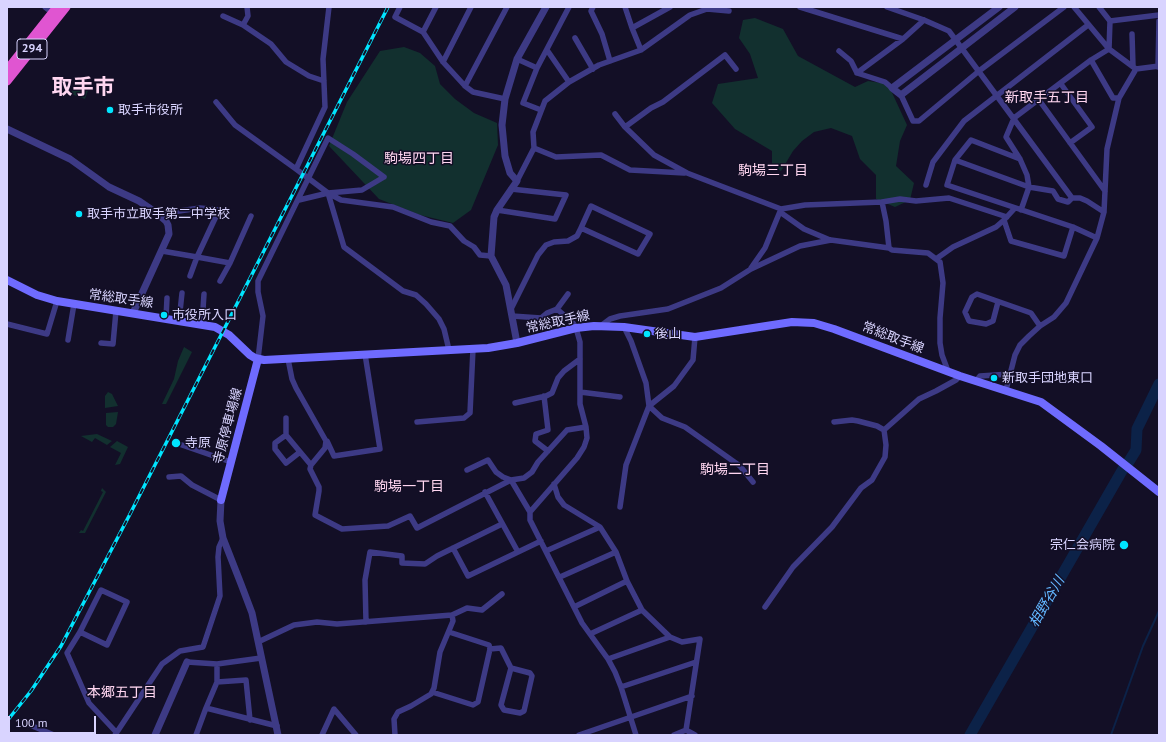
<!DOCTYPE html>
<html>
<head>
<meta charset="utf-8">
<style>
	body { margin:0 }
	#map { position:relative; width:1166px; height:742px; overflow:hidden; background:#130f26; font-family:"PT Sans",sans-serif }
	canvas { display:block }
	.frame { position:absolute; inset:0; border:8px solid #d9d4ff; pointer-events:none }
	.scale { position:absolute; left:8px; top:716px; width:88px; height:18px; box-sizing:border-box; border:2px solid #d9d4ff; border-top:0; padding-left:5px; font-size:12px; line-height:14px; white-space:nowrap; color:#d9d4ff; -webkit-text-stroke:3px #130f26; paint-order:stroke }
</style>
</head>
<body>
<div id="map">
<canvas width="1166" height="742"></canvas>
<div class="frame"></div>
<div class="scale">100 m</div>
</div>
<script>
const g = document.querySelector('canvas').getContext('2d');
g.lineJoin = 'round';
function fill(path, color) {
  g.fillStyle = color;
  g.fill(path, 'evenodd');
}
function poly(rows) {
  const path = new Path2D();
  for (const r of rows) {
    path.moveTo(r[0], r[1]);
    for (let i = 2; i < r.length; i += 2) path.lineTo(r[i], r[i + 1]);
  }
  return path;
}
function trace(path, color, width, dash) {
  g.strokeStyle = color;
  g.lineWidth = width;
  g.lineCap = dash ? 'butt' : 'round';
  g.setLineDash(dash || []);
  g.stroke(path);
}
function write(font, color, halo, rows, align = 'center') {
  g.font = font + ' "PT Sans","Noto Sans JP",sans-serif';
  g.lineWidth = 3;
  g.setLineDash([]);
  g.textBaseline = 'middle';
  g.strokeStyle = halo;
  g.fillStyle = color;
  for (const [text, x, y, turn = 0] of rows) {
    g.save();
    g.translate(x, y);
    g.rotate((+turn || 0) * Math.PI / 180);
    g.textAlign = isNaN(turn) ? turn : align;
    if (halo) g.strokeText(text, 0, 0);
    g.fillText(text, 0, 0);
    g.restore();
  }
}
const green = poly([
	[755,18,783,29,798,56,855,87,868,81,888,84,907,125,900,141,896,166,914,183,910,200,895,207,876,199,876,175,860,159,852,136,831,128,814,132,802,141,793,151,781,171,772,166,772,151,735,129,712,103,718,84,758,78,750,54,739,38,743,20],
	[404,47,420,53,435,66,440,84,455,99,474,113,497,123,498,145,471,210,453,223,420,215,379,199,329,146,347,102,380,51],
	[77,77,91,82,85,99,71,94],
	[184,347,192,352,166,404,162,404,174,379,178,361],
	[108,392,112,394,118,406,105,408,105,396],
	[118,412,116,424,113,427,108,427,106,425,106,413],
	[97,434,112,441,107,445,95,438,92,442,81,436],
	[117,441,128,447,120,464,115,465,121,453,110,447],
	[102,488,106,492,85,533,79,533,81,530,83,531,103,492,101,491]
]);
const stream = poly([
	[1111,735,1143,646,1159,611]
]);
const river = poly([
	[1128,463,1136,450,1137,429,1159,384],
	[970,735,1123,469]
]);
const minor = poly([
	[45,7,54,14],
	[329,7,323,59,325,107,296,169,328,193,344,247,403,291,416,295,426,304,439,319,444,329,449,350],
	[400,7,395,17,423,32,443,62,465,86,473,92,505,99],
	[593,7,591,11,602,34,610,61],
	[625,7,632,28],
	[800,7,903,39],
	[887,7,924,20,949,31,1072,198,1080,198,1087,201,1104,212],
	[1074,7,1109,49,1136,69],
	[223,16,243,25,248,16,247,7],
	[1110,21,1159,15],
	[243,25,271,44,286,62,309,76,324,81],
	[423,32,436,7],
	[1132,34,1133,66],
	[575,38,593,69],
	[547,50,569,82],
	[641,50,632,28,670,7],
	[839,51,851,61,857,73,903,39,924,20],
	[517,59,537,68],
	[1091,60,1113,98,1119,98],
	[443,62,471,7],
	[1158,67,1159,21],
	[857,73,885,82,892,88],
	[1061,84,1092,127,1070,143],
	[465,86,507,7],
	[901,95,913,121,919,121,979,71,1064,7],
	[1039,100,1105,191],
	[216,102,235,125,296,169],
	[541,110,523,103,537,68,569,7],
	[615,114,625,127,654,155,687,173,781,209,765,248,751,268],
	[625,127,651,108,663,102,725,55,736,69],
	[534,148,556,157,601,155,630,170,684,173],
	[1020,159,971,140,955,160,947,185,1073,227,1097,238],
	[955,160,1029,187,1021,210],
	[517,181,534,148,533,132,545,101,569,82,599,65,641,50,690,15,707,9,729,11],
	[926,185,933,162,964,121,1088,25],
	[1072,198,1068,202,1058,199,1053,191,1029,187,1027,175,1020,159,1006,137,1014,118,1091,60,1109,49,1110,21,1099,7],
	[299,200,328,193,341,200,393,207,431,222,450,226,464,241,474,247,480,255,491,256],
	[882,202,886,221,889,248],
	[1015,208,1004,220,1011,241,1064,256,1073,227],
	[781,209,805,205,882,202,900,199,916,201,949,198,1007,217],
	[497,210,555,219,566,195,511,189],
	[780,212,804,229,830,240],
	[158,214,200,208,219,210,197,257,162,251],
	[936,259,953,247,996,227,1004,220],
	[230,263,251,216],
	[190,276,197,257,230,263,220,281],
	[998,302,993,321,986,324,969,321,965,312,972,297,977,294,1031,313,1040,326],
	[511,309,538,255,546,245,554,242,568,241,577,236,581,228,591,206,650,234,638,254,581,228],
	[557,309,573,323,576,328,580,342,580,404,586,427,587,438,584,447,577,458,530,512,530,520,582,623,608,659,615,672,621,687,636,735],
	[512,316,541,318,547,313,557,309,568,294],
	[166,318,167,298],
	[179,321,182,293],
	[7,324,47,334,57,301],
	[202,324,204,294],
	[602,325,610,319,620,316,668,309,721,288,751,269,800,246,831,240,889,248,892,250,928,253,940,262,943,283,940,318,940,343,942,355,948,371],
	[695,337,693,360,674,386,649,406,662,418,685,427,740,466,753,482],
	[68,340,74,304],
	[101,343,113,344,116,311],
	[258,359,263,316,258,292,258,281,328,138,353,154,384,177,362,190,328,193],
	[288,359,292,379,296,388,326,441,325,448,311,465,310,469,319,487,319,491,315,515,342,529,388,526,410,516,417,528,511,480,530,512],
	[976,381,980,376,1010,374],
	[1006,390,1015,355,1020,345,1029,336,1040,326,1054,317,1066,303,1097,238,1104,212,1107,149,1119,98,1136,69,1159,66],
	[580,392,620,397],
	[544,396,548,430,536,434,535,441,548,451],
	[515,403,546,396,552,393,558,378,564,371,580,359],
	[286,418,286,435,311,465],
	[417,422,464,418,470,413,473,349],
	[834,422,852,420,858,421,877,426,884,430],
	[286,435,275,443,275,449,286,463,300,452],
	[327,441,334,456,380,449,365,354],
	[179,444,231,462],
	[467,470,488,460,496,472,503,477,511,480,524,478,532,472,538,462,567,430,586,427],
	[169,477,181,476,192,485,221,500],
	[554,484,558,497,564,505,600,527,616,552,627,581,642,610,670,637,682,642,700,639,686,730],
	[485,492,518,552],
	[620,507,626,465,649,406,646,383,631,341,624,327],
	[453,548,468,576,541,541],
	[546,551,600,527],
	[560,577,616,552],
	[574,607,627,581],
	[765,607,793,567,832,527,861,488,872,480,885,457,886,445,884,430,919,399,936,391,956,380,960,376],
	[366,622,365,580,370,552,402,556,402,563,425,564,437,556,502,524],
	[80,632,107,645,127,602,101,590,80,632,67,653,89,703,116,732],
	[590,634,642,610],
	[258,642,294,625,317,622,337,624,452,615,467,608,482,610,502,594],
	[490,649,501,648,511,668,501,705,504,710,520,713,524,711,532,676,530,673,511,668],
	[608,659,670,637],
	[187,662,217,664,261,658],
	[217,682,217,664],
	[621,687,696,662],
	[432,692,473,705,478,702,490,649,489,645,449,632],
	[206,708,217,682,246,680,250,720],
	[30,725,54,735],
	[686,730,695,735],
	[115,735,162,664,180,651,203,647,220,596,218,557,219,547,223,538],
	[196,735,206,708,277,726],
	[322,735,334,709,356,735],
	[395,735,394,719,398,712,411,706,431,694,434,688,440,652,453,621,452,615],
	[579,735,692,696],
	[674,735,686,730]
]);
const tertiary = poly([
	[999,7,892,88,901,95,1015,7],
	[7,129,70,159,109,187,139,201,158,214,166,221,168,225,169,234,133,313],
	[517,343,506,285,491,256,494,217,497,210,517,181,510,173,505,156,502,125,505,99,517,59,546,7],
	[221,500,220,521,223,538,241,584,252,613,278,735],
	[155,735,187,662]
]);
const secondary = poly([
	[7,280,37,295,57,301,215,327,229,335,250,355,255,358,264,360,488,348,517,343,576,328,594,326,624,327,695,337,792,322,814,323,834,329,960,376,1041,402,1101,446,1159,492],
	[221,500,258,359]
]);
const trunk = poly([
	[7,70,57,7],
	[7,81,66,7]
]);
const rail = poly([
	[7,721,31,691,61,646,129,516,388,7]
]);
const markers = [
	[110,110,4,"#00e5ff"],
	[79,214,4,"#00e5ff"],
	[164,315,4,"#00e5ff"],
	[647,334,4,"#00e5ff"],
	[994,378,4,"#00e5ff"],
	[176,443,5,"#00e5ff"],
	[1124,545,5,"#00e5ff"]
];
const shields = [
	[32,49,30]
];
const shieldNames = [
	["294",32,49]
];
const poiNames = [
	["取手市役所",118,110],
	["取手市立取手第二中学校",87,214],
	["市役所入口",172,315],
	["後山",655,334],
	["新取手団地東口",1002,378],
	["寺原",185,443],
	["宗仁会病院",1115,545,"right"]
];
const streetNames = [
	["常総取手線",121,299,8],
	["常総取手線",558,322,-12],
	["常総取手線",893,338,21],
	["寺原停車場線",228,426,-75]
];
const neighbourhoodNames = [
	["新取手五丁目",1047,98],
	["駒場四丁目",419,159],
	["駒場三丁目",773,171],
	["駒場二丁目",735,470],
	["駒場一丁目",409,487],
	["本郷五丁目",122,693]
];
const waterNames = [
	["相野谷川",1047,602,-60]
];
const townNames = [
	["取手市",83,88]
];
fill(green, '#12302f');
trace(stream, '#0c2248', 2);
trace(river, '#0c2248', 11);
trace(minor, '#3d3a85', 5.5);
trace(tertiary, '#3d3a85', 7);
trace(secondary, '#6f6bff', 8);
trace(trunk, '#e055d1', 9);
trace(rail, '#00e5ff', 3.5);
trace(rail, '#130f26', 2, [6]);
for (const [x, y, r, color] of markers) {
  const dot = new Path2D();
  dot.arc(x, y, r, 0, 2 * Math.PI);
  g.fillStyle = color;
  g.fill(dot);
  trace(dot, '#130f26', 1.5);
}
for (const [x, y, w] of shields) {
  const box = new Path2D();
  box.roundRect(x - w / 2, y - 10, w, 20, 3);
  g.fillStyle = '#130f26';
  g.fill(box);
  trace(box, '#d9d4ff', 1);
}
write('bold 12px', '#d9d4ff', null, shieldNames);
write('13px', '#d9d4ff', '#130f26', poiNames, 'left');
write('13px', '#d9d4ff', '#130f26', streetNames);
write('14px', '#ffd6f0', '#130f26', neighbourhoodNames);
write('italic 14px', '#62b6ff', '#130f26', waterNames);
write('bold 21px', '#ffd6f0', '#130f26', townNames);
</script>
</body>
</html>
